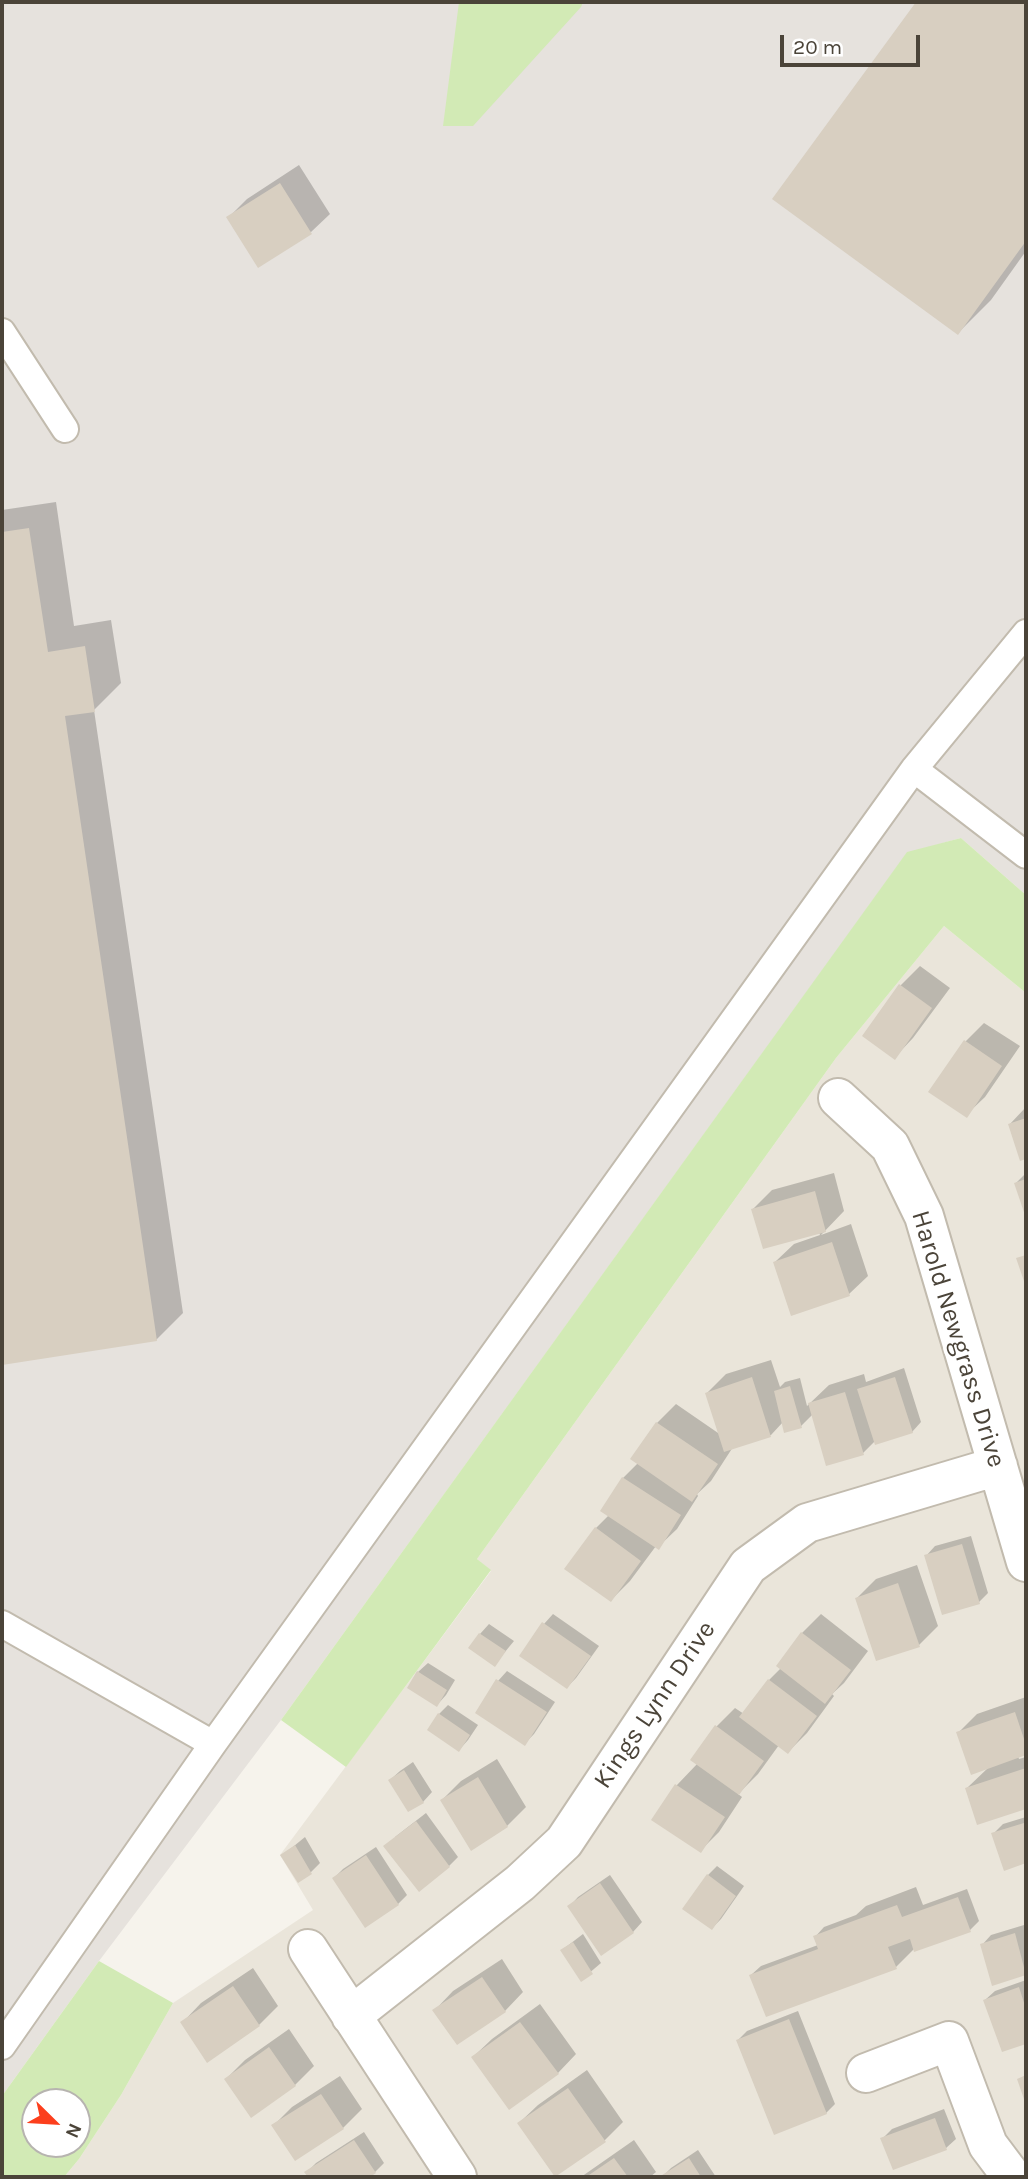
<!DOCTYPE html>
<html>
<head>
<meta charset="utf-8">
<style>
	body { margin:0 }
	#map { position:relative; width:1028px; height:2179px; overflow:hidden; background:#f6f3ec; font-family:Karla,sans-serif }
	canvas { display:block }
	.frame { position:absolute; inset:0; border:4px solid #4b4439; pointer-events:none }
	.north { position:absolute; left:21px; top:2088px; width:70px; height:70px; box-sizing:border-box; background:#fff; border:2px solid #b7b4b0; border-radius:50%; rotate:114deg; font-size:19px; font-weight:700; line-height:28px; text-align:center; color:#4b4439 }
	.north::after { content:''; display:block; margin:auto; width:24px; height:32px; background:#fc3f1d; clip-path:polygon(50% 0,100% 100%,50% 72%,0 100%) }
	.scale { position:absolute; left:780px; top:35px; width:140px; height:32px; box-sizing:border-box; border:4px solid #4b4439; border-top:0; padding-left:9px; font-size:21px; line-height:24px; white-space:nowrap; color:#4b4439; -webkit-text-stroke:5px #fff; paint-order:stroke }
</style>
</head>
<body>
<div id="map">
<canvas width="1028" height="2179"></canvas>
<div class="frame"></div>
<div class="north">N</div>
<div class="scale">20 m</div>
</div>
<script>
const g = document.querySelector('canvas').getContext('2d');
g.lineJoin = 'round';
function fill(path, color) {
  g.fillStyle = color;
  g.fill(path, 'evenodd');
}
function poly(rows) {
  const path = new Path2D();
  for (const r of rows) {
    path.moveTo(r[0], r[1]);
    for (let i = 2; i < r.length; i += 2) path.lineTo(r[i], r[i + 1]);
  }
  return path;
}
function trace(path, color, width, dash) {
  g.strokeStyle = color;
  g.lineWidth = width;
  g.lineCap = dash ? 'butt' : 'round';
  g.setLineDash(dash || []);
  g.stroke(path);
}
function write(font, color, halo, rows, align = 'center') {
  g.font = font + ' Karla,sans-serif';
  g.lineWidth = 7;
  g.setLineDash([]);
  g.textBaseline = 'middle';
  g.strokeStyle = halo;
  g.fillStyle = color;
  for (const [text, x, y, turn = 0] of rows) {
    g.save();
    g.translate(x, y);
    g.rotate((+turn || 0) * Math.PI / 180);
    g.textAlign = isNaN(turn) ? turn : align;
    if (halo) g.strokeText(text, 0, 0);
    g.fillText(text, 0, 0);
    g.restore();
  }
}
const residential = poly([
	[944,926,1026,993,1026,2177,64,2177,79,2159,121,2095,173,2003,313,1910,280,1855,491,1571,477,1559,836,1058]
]);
const industrial = poly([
	[2,2,1026,2,1026,895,961,838,907,853,281,1720,99,1961,2,2096]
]);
const green = poly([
	[459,2,583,2,581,7,473,126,443,126],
	[961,838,1026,895,1026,993,944,926,836,1058,477,1559,491,1570,346,1767,281,1720,907,852],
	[99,1961,173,2003,121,2095,79,2159,64,2177,2,2177,2,2096],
	[35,2102,77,2102,77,2144,35,2144]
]);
const shadow = poly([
	[918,2,1026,2,1026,251,991,300,958,333,774,198],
	[299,165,330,214,311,232,228,218,247,199],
	[56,502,74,626,111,620,121,683,94,710,183,1313,156,1340,2,1363,2,510],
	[920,966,950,988,913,1038,895,1057,864,1035,901,985],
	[984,1023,1020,1046,985,1097,966,1115,966,1041],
	[1026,1107,1026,1158,1021,1159,1010,1124],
	[834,1173,844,1211,821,1235,851,1224,868,1276,849,1294,775,1262,794,1244,820,1235,819,1232,753,1209,772,1190],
	[1026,1173,1026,1213,1016,1183],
	[771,1360,780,1387,785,1382,800,1378,807,1406,829,1385,864,1374,866,1382,904,1368,921,1422,912,1432,875,1441,863,1453,813,1414,801,1426,783,1422,771,1435,733,1447,711,1481,697,1494,698,1496,677,1529,658,1547,656,1546,630,1581,611,1600,596,1528,609,1515,602,1510,623,1478,638,1463,657,1423,676,1404,721,1435,707,1393,726,1374],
	[971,1536,988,1593,979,1602,926,1556,935,1546],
	[917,1565,938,1626,919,1645,857,1598,876,1579],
	[553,1614,599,1646,576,1678,567,1687,544,1624],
	[821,1614,868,1651,844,1683,832,1694,834,1696,807,1733,788,1752,779,1745,758,1774,738,1794,742,1797,719,1832,700,1851,654,1820,677,1785,698,1763,716,1727,735,1708,744,1714,769,1680,781,1668,802,1633],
	[489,1624,514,1641,495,1664,480,1634],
	[428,1663,455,1680,446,1695,437,1705,418,1672],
	[507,1671,555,1702,534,1734,525,1743,498,1681],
	[1026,1697,1026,1753,1018,1756,1019,1759,1026,1757,1026,1807,978,1823,967,1788,989,1767,958,1733,977,1714],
	[448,1705,478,1725,468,1740,459,1750,439,1714],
	[497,1759,526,1807,507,1826,442,1800,461,1781],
	[413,1762,432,1792,423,1802,390,1780,400,1771],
	[426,1813,458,1857,449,1866,395,1837],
	[1026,1817,1026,1862,1005,1869,993,1834,1003,1824],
	[305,1837,320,1863,311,1872,298,1880,283,1855],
	[376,1847,407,1895,398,1904,334,1878,343,1869],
	[717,1866,744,1886,721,1919,712,1928,708,1875],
	[610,1875,642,1922,633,1932,601,1954,569,1907,578,1897],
	[916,1887,923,1905,967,1889,979,1921,970,1930,915,1948,896,1967,751,1975,761,1966,818,1945,815,1937,824,1927,856,1915,866,1906],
	[1024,1925,1026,1933,1026,1973,993,1984,982,1945,991,1935],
	[583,1934,601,1963,581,1980,562,1950],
	[502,1959,523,1992,505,2011,435,2010,453,1991],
	[253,1968,278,2006,259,2025,208,2060,183,2022,201,2003],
	[1026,1980,1026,2042,1003,2050,985,2000,995,1991],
	[540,2004,576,2054,558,2073,473,2057,492,2039],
	[798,2011,835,2104,826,2113,738,2040,747,2031],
	[289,2029,314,2066,295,2085,226,2079,245,2060],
	[587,2070,623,2122,604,2141,519,2123,538,2105],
	[340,2076,362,2109,343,2128,273,2126,292,2107],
	[944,2109,956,2139,946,2148,882,2139,892,2129],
	[364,2132,384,2163,375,2172,367,2177,310,2177,307,2172,316,2163],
	[634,2140,656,2172,650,2177,581,2177],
	[698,2150,716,2177,662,2177,671,2168]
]);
const building = poly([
	[916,2,1026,2,1026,241,958,335,772,199],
	[280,183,312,234,258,268,226,217],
	[29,528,48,652,85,646,95,712,65,716,157,1341,2,1365,2,532],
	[899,984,932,1008,895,1060,862,1036],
	[964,1040,1002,1066,967,1118,928,1092],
	[1026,1118,1026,1159,1020,1161,1008,1124],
	[1026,1179,1026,1218,1014,1183],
	[815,1191,826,1232,763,1249,751,1209],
	[832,1242,850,1296,791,1316,773,1262],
	[1026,1255,1026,1287,1016,1258],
	[752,1377,771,1437,724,1452,705,1393],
	[895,1377,913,1433,875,1445,857,1389],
	[790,1386,802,1428,784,1433,774,1391],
	[845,1392,864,1455,826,1466,808,1403],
	[656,1422,718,1464,692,1502,630,1459],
	[622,1477,681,1515,659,1550,600,1511],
	[595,1527,641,1561,611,1602,564,1569],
	[962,1544,980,1604,942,1615,924,1555],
	[898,1583,920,1647,876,1661,855,1598],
	[542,1622,591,1656,567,1689,519,1656],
	[801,1632,851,1670,825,1704,776,1666],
	[479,1633,506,1651,495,1667,468,1648],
	[417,1671,447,1690,437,1707,407,1688],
	[496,1679,547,1712,525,1746,475,1713],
	[768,1679,817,1716,788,1754,739,1717],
	[1015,1712,1026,1745,1026,1755,971,1775,956,1732],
	[438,1713,470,1735,459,1752,427,1730],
	[715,1725,764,1761,739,1795,690,1760],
	[1026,1768,1026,1809,977,1825,965,1788],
	[404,1770,424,1803,408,1812,388,1780],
	[478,1777,508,1827,471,1851,440,1800],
	[675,1784,725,1817,701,1853,651,1820],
	[416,1821,450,1867,419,1892,383,1846],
	[1024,1823,1026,1829,1026,1863,1004,1871,991,1833],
	[295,1845,312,1874,298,1883,280,1855],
	[366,1855,399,1905,365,1928,332,1878],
	[707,1874,736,1896,712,1930,682,1909],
	[600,1883,634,1933,601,1956,567,1906],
	[958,1897,971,1932,914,1952,910,1939,888,1947,897,1969,766,2017,749,1975,818,1949,813,1936,845,1924,897,1905,902,1917],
	[1015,1933,1026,1975,992,1986,980,1944],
	[573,1942,593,1974,581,1982,560,1950],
	[482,1977,506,2012,457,2045,432,2010],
	[233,1986,260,2026,207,2063,180,2022],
	[1019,1987,1026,2009,1026,2044,1002,2052,983,2000],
	[789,2019,827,2114,774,2135,736,2040],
	[520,2022,559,2074,509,2110,471,2057],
	[269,2047,296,2086,251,2118,224,2079],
	[1026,2075,1026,2105,1017,2079],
	[568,2088,606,2142,555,2177,517,2123],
	[321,2094,344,2129,295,2161,271,2125],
	[935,2118,947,2150,893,2170,880,2138],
	[354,2140,376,2173,370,2177,308,2177,304,2172],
	[614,2158,628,2177,586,2177],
	[689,2158,701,2177,659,2177]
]);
const lane = poly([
	[2,332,65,429],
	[914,769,1026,855],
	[2,1624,213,1744],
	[2,2046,213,1744,914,769,1026,633]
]);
const street = poly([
	[838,1098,890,1146,924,1216,1026,1562],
	[308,1949,457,2177],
	[351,2016,520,1883,564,1842,748,1566,807,1523,998,1466],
	[866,2073,949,2041,988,2145,1012,2177]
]);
const streetNames = [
	["Harold Newgrass Drive",958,1339,73],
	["Kings Lynn Drive",655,1705,-56]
];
fill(residential, '#eae5da');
fill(industrial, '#e6e2dd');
fill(green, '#d2eab5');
fill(shadow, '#0003');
fill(building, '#d8cfc1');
trace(lane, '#c2bbae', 30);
trace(street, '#c2bbae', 42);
trace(lane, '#fff', 26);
trace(street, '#fff', 38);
write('26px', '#4b4439', '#fff', streetNames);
</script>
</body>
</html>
